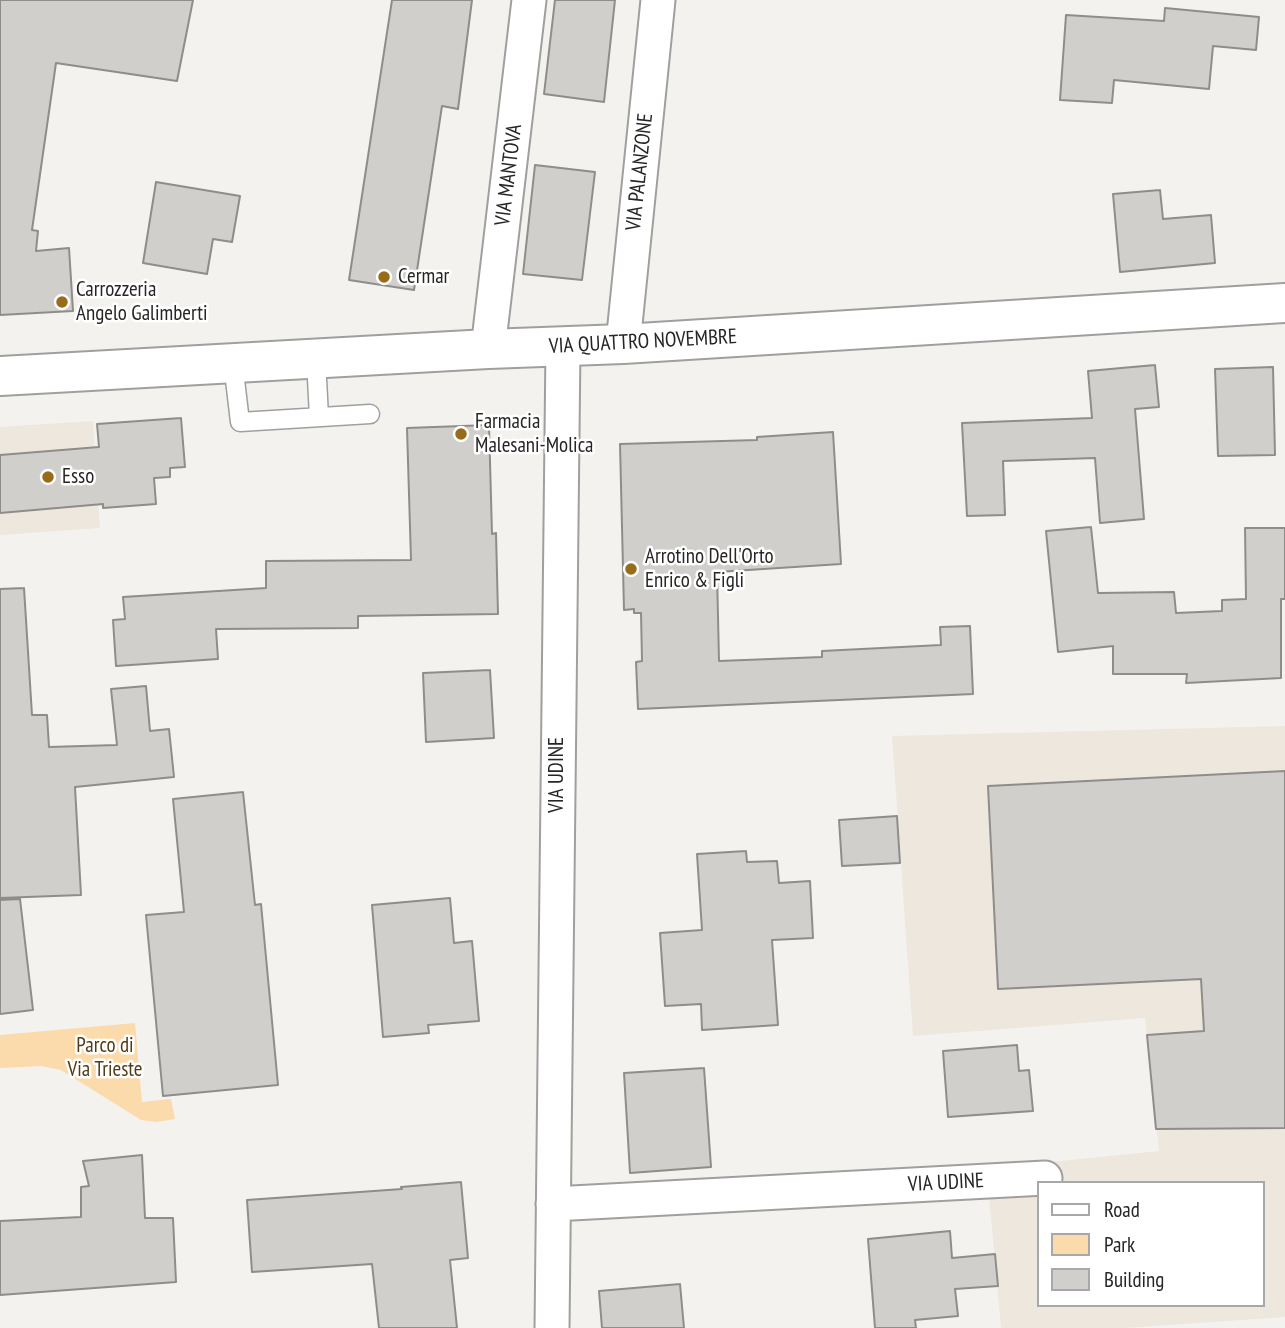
<!DOCTYPE html>
<html>
<head>
<meta charset="utf-8">
<style>
	body { margin:0 }
	#map { position:relative; width:1285px; height:1328px; overflow:hidden; background:#f4f2ef; font-family:"PT Sans Narrow",sans-serif }
	canvas { display:block }
	.legend { position:absolute; left:1037px; top:1181px; width:228px; height:126px; box-sizing:border-box; background:#fff; border:2px solid #a9a8a8; margin:0; padding:9px 12px; list-style:none; font-size:21px; color:#272625 }
	.legend li { display:flex; align-items:center; gap:14px; height:35px }
	.legend b { width:35px; border:2px solid #a9a8a8 }
</style>
</head>
<body>
<div id="map">
<canvas width="1285" height="1328"></canvas>
<ul class="legend">
<li><b style="height:9px;background:#fff"></b>Road</li>
<li><b style="height:19px;background:#fbdaab"></b>Park</li>
<li><b style="height:19px;background:#d1cfcc"></b>Building</li>
</ul>
</div>
<script>
const g = document.querySelector('canvas').getContext('2d');
g.lineJoin = 'round';
function fill(path, color) {
  g.fillStyle = color;
  g.fill(path, 'evenodd');
}
function poly(rows) {
  const path = new Path2D();
  for (const r of rows) {
    path.moveTo(r[0], r[1]);
    for (let i = 2; i < r.length; i += 2) path.lineTo(r[i], r[i + 1]);
  }
  return path;
}
function trace(path, color, width, dash) {
  g.strokeStyle = color;
  g.lineWidth = width;
  g.lineCap = dash ? 'butt' : 'round';
  g.setLineDash(dash || []);
  g.stroke(path);
}
function write(font, color, halo, rows, align = 'center') {
  g.font = font + ' "PT Sans Narrow",sans-serif';
  g.lineWidth = 5;
  g.setLineDash([]);
  g.textBaseline = 'middle';
  g.strokeStyle = halo;
  g.fillStyle = color;
  for (const [text, x, y, turn = 0] of rows) {
    g.save();
    g.translate(x, y);
    g.rotate((+turn || 0) * Math.PI / 180);
    g.textAlign = isNaN(turn) ? turn : align;
    if (halo) g.strokeText(text, 0, 0);
    g.fillText(text, 0, 0);
    g.restore();
  }
}
const built = poly([
	[93,421,100,528,0,535,0,427],
	[1285,726,1285,1317,1126,1328,1001,1328,989,1196,1038,1190,1038,1305,1262,1305,1262,1183,1054,1183,1051,1162,1159,1151,1145,1018,913,1036,892,736]
]);
const green = poly([
	[135,1023,142,1102,171,1099,175,1119,157,1122,141,1120,61,1070,41,1066,0,1068,0,1035]
]);
const building = poly([
	[0,0,193,0,177,81,56,63,32,230,38,231,36,251,69,248,73,311,0,315,0,0],
	[392,0,472,0,458,109,442,106,414,290,349,280,392,0],
	[555,0,615,0,604,102,544,94,555,0],
	[1165,8,1259,17,1256,50,1213,46,1209,89,1114,80,1112,103,1060,100,1066,15,1164,21,1165,8],
	[535,165,595,172,582,280,523,274,535,165],
	[156,182,240,196,232,242,213,239,207,274,143,263,156,182],
	[1160,190,1163,219,1211,215,1215,263,1120,272,1113,194,1160,190],
	[1155,365,1159,407,1135,409,1144,519,1100,523,1095,458,1003,461,1005,515,967,516,962,423,1092,418,1088,371,1155,365],
	[1273,367,1275,455,1218,456,1215,369,1273,367],
	[181,418,185,467,170,468,170,477,154,478,156,504,103,508,103,504,0,513,0,455,99,447,97,424,181,418],
	[489,425,492,534,496,533,498,614,358,616,358,628,216,629,218,659,116,666,113,620,125,619,123,597,266,588,266,561,411,560,407,428,489,425],
	[833,432,841,564,717,572,719,661,822,657,822,651,941,645,940,627,970,626,973,694,638,709,636,662,642,661,641,613,634,613,634,609,624,610,620,444,757,440,757,437,833,432],
	[1091,527,1098,593,1174,592,1176,613,1222,611,1222,600,1246,599,1245,528,1285,528,1285,599,1281,599,1281,678,1186,683,1187,674,1113,674,1113,646,1058,652,1046,531,1091,527],
	[24,588,32,715,47,715,49,747,117,745,111,689,146,686,150,731,169,729,174,777,75,787,81,895,0,898,0,589,24,588],
	[490,670,494,738,426,742,423,673,490,670],
	[1285,771,1285,1128,1156,1129,1147,1035,1204,1031,1201,979,998,989,988,786,1285,771],
	[243,792,255,905,261,904,278,1085,163,1096,146,915,184,912,173,799,243,792],
	[897,816,900,863,842,866,839,820,897,816],
	[746,851,747,862,777,861,779,883,810,881,813,938,772,940,778,1025,702,1030,701,1004,665,1006,660,933,702,930,697,854,746,851],
	[450,898,454,943,472,941,479,1021,428,1025,429,1033,383,1037,372,905,450,898],
	[20,899,33,1010,0,1014,0,900,20,899],
	[1017,1045,1019,1071,1029,1070,1033,1111,948,1117,943,1051,1017,1045],
	[704,1068,711,1167,630,1173,624,1073,704,1068],
	[142,1155,145,1218,173,1218,176,1282,0,1295,0,1221,81,1217,81,1187,89,1186,83,1161,142,1155],
	[461,1182,468,1258,450,1260,457,1328,379,1328,372,1264,252,1272,247,1200,402,1189,401,1187,461,1182],
	[950,1231,952,1258,995,1254,998,1286,955,1289,958,1316,915,1320,916,1328,875,1328,868,1239,950,1231],
	[680,1284,684,1328,602,1328,599,1291,680,1284]
]);
const lane = poly([
	[316,359,319,417],
	[233,363,240,422,370,414]
]);
const street = poly([
	[623,344,658,0],
	[488,349,529,0],
	[553,1204,1045,1178],
	[552,1328,563,346]
]);
const secondary = poly([
	[0,376,488,349,623,344,1285,303]
]);
const markers = [
	[384,277,7,"#996c1c"],
	[62,302,7,"#996c1c"],
	[461,434,7,"#996c1c"],
	[48,477,7,"#996c1c"],
	[631,569,7,"#996c1c"]
];
const streetNames = [
	["VIA PALANZONE",640,172,-84],
	["VIA MANTOVA",509,175,-83],
	["VIA QUATTRO NOVEMBRE",643,342,-3],
	["VIA UDINE",557,775,-90],
	["VIA UDINE",946,1183,-3]
];
const poiNames = [
	["Cermar",398,277],
	["Carrozzeria",76,290],
	["Angelo Galimberti",76,314],
	["Farmacia",475,422],
	["Malesani-Molica",475,446],
	["Esso",62,477],
	["Arrotino Dell'Orto",645,557],
	["Enrico & Figli",645,581]
];
const parkNames = [
	["Parco di",105,1046],
	["Via Trieste",105,1070]
];
fill(built, '#ede7dd');
fill(green, '#fbdaab');
fill(building, '#d1cfcc');
trace(building, '#8f8d8a', 2);
trace(lane, '#a19f9d', 21);
trace(street, '#a19f9d', 37);
trace(secondary, '#a19f9d', 42);
trace(lane, '#fff', 18);
trace(street, '#fff', 33);
trace(secondary, '#fff', 38);
for (const [x, y, r, color] of markers) {
  const dot = new Path2D();
  dot.arc(x, y, r, 0, 2 * Math.PI);
  g.fillStyle = color;
  g.fill(dot);
  trace(dot, '#fff', 2.5);
}
write('21px', '#272625', '#fff', streetNames);
write('21px', '#272625', '#fff', poiNames, 'left');
write('21px', '#523b15', '#fff', parkNames);
</script>
</body>
</html>
